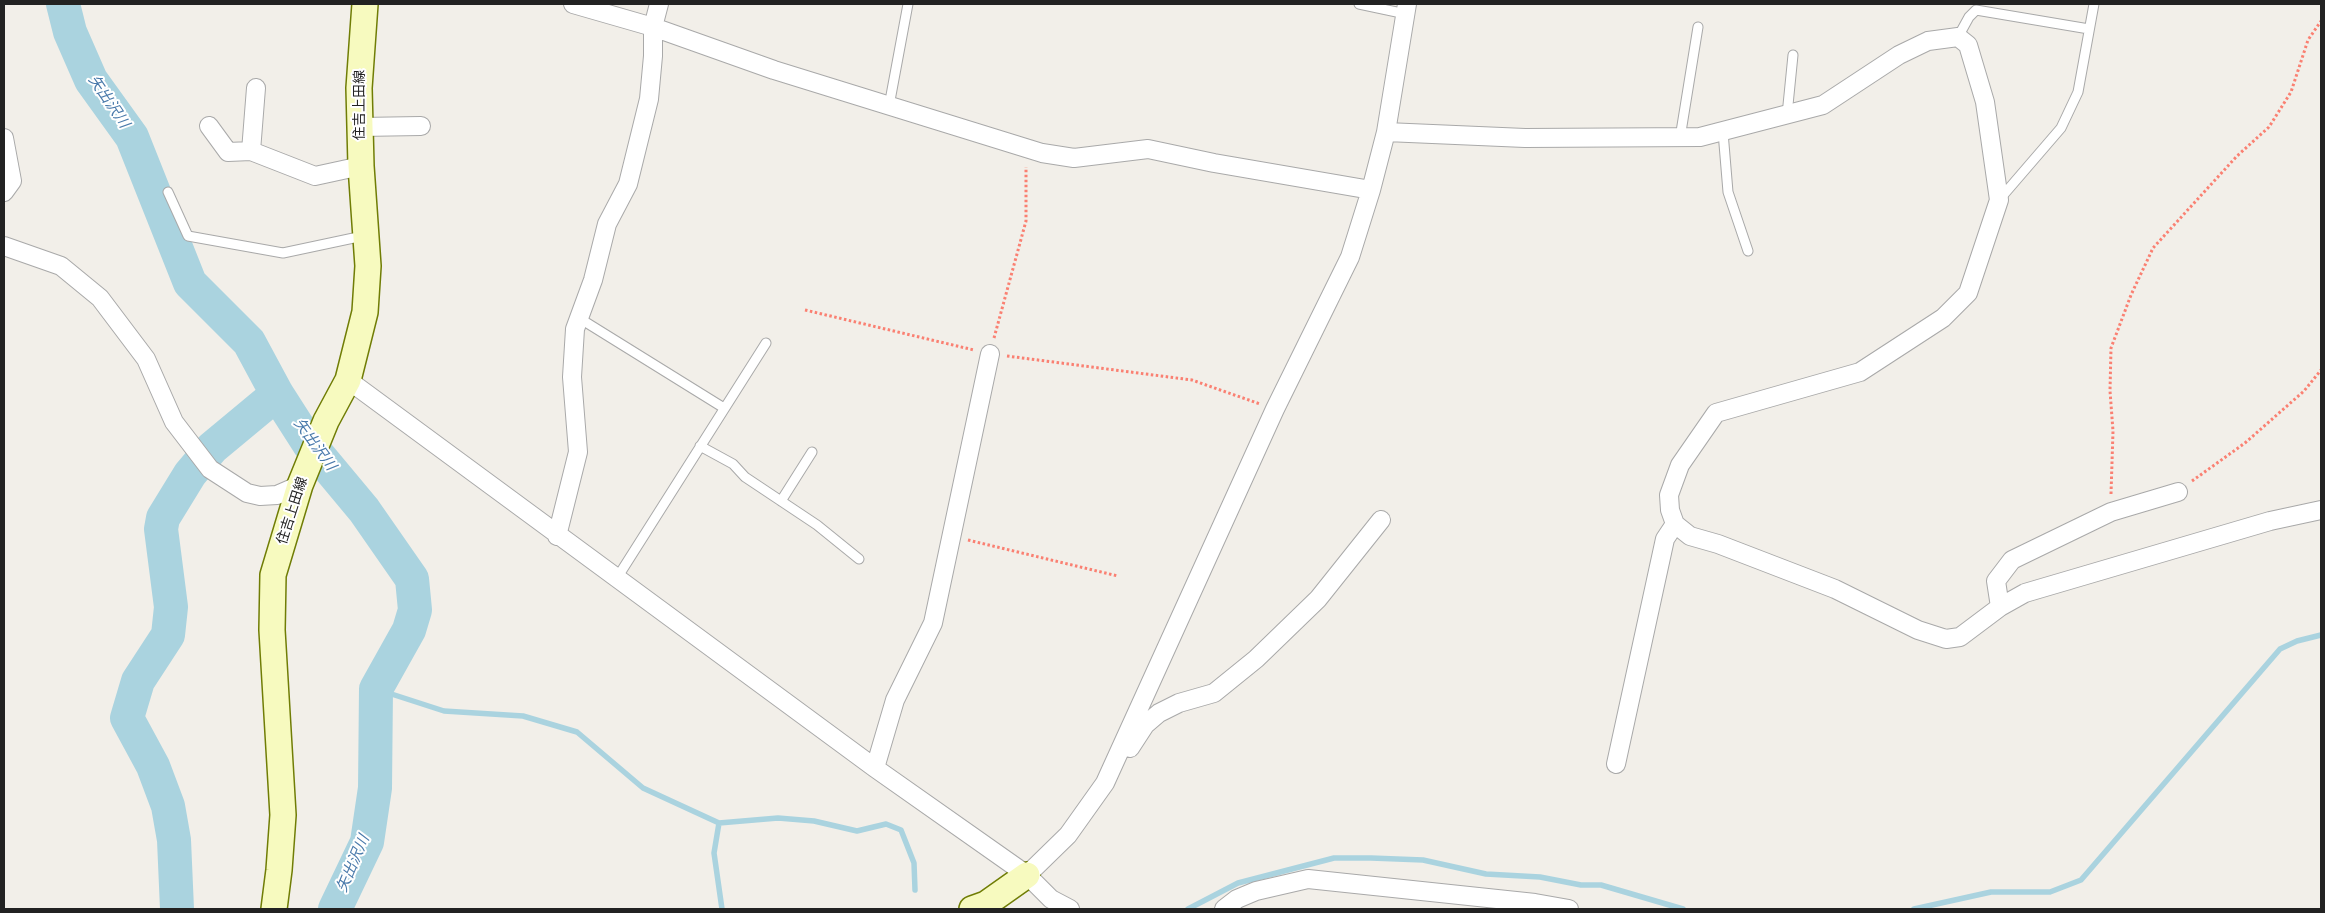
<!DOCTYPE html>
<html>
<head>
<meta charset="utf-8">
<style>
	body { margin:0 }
	#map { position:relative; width:2325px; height:913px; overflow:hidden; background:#f2efe9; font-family:"Nunito Sans",sans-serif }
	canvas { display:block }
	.frame { position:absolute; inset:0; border:5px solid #222; pointer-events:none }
</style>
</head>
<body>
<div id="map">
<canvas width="2325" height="913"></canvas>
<div class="frame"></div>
</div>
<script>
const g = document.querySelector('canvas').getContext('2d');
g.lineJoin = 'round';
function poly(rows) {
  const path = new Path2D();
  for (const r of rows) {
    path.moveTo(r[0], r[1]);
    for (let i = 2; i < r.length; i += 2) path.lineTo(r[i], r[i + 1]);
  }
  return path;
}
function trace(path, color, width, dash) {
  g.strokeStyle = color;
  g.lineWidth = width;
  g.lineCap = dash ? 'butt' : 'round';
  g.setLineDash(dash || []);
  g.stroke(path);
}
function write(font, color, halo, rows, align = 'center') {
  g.font = font + ' "Nunito Sans","Noto Sans JP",sans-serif';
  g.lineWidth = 4;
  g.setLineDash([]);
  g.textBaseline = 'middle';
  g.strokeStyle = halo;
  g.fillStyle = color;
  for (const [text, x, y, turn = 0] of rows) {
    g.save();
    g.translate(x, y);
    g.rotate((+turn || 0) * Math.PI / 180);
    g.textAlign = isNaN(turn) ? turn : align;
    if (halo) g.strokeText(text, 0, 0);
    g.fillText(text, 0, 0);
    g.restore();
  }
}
const stream = poly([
	[376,689,444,711,523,716,577,732,643,788,719,823,778,818,814,821,857,831,886,824,901,830,914,863,915,890],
	[719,823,714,853,722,909],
	[1188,909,1238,883,1334,858,1371,858,1423,860,1486,874,1540,877,1581,885,1601,885,1683,909],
	[1914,909,1991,892,2050,892,2081,880,2280,649,2297,641,2321,635]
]);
const river = poly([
	[63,4,70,32,91,80,132,137,190,283,249,342,277,394,309,444,364,510,412,579,415,610,409,630,376,689,375,788,367,842,335,909],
	[177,909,174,840,168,806,153,766,127,718,138,681,168,635,171,607,161,529,163,518,190,474,212,448,277,394]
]);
const path = poly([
	[805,310,974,350],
	[994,338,1026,221,1026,167],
	[1007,356,1192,380,1260,404],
	[2192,481,2245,443,2304,391,2321,370],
	[2111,494,2113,431,2110,391,2111,348,2131,295,2153,248,2237,156,2269,127,2291,92,2308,40,2321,21],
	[968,540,1118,576]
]);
const lane = poly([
	[1359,4,1406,14],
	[1958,37,1969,17,1976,10,2089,29],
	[889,106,908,4],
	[1787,115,1793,55],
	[1723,132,1728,192,1748,251],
	[1680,138,1698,27],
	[168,192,188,236,283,253,363,236],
	[1999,200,2061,128,2078,92,2094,4],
	[579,318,724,408],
	[700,446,733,464,745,477,817,525,859,559],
	[781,501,812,452],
	[617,578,766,343]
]);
const street = poly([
	[573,4,653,27,774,70,1042,153,1074,158,1148,149,1214,163,1371,190],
	[256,88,251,151,315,176,361,166],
	[209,126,228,152,251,151],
	[360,127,421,126],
	[1386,132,1525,138,1700,137,1823,105,1899,55,1928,41,1958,37,1968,45,1985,102,1999,200,1968,293,1943,318,1860,372,1716,413,1680,465,1669,495,1670,510,1675,524,1690,536,1718,544,1835,589,1918,630,1946,639,1960,637,2000,607,2025,593,2270,521,2321,510],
	[4,138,12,181,4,192],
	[4,246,61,266,100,298,146,359,174,422,210,469,247,493,260,496,277,495,300,485],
	[348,380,875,768,1027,875,1051,899,1070,909],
	[557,536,578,452,572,377,575,329,593,280,607,224,628,184,649,99,653,56,653,27,659,4],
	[2000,607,1996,581,2012,560,2111,512,2178,492],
	[1130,748,1145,725,1159,713,1179,703,1214,693,1256,659,1318,599,1381,520],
	[1616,764,1665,539,1675,524],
	[875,768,895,700,933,623,990,354],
	[1027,875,1068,835,1105,783,1275,409,1350,257,1371,190,1386,132,1407,4],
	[1224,909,1237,899,1256,891,1308,879,1535,903,1569,909]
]);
const secondary = poly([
	[274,909,279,870,283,815,272,630,273,575,300,485,326,421,348,380,365,312,368,266,361,166,359,88,365,4],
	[972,909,986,904,1027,875]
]);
const streetNames = [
	["住吉上田線",361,105,-90],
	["住吉上田線",293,511,-72]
];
const waterNames = [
	["矢出沢川",108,102,56],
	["矢出沢川",314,445,54],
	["矢出沢川",354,864,-67]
];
trace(stream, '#aad3df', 5.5);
trace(river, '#aad3df', 34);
trace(lane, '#a9a9a9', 11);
trace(street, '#a9a9a9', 20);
trace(secondary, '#707d05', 28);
trace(path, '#fa8072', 3, [2.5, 2.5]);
trace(lane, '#fff', 9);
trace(street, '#fff', 18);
trace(secondary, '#f7fabf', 25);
write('14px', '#222', '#fff', streetNames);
write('italic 15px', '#4a7aab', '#fff', waterNames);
</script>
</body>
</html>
